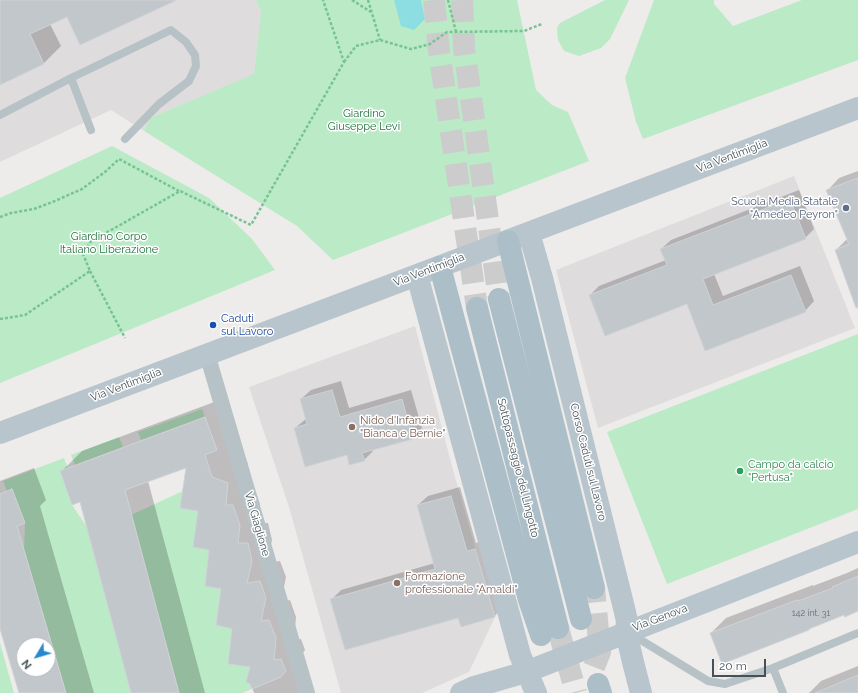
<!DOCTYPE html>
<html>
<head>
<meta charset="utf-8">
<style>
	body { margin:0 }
	#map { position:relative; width:858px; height:693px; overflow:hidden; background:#eeebeb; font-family:Raleway,sans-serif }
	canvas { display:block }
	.north { position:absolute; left:16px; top:637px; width:40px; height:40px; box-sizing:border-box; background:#fff; border:1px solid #b5b9bc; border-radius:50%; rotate:232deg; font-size:11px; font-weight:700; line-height:16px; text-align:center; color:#455157 }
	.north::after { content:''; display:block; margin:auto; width:14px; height:18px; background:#2788cc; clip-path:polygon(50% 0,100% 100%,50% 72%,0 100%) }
	.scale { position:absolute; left:712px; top:659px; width:54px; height:18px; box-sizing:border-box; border:2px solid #455157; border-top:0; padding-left:5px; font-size:12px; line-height:14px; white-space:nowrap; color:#455157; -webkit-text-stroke:3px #fff; paint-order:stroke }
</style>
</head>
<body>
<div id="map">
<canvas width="858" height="693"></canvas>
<div class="north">N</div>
<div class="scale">20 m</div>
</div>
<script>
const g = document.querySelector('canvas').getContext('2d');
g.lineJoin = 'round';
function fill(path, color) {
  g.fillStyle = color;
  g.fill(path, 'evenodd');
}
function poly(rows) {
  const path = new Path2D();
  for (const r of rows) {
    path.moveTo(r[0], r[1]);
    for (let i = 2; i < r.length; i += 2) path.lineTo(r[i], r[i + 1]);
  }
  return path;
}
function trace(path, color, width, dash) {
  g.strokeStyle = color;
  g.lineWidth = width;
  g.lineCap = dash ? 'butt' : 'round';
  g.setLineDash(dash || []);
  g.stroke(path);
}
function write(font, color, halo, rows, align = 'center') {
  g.font = font + ' Raleway,sans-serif';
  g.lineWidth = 3;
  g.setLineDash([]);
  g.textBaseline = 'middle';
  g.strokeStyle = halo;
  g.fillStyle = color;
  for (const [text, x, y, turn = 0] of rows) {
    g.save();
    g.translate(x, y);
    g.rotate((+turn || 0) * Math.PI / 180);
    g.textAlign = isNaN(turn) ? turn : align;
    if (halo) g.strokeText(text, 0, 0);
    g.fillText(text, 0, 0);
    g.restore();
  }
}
const education = poly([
	[0,0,256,0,261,12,254,75,150,118,144,131,111,110,0,162],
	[794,176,855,328,598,428,556,270],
	[415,326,452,466,495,617,469,672,422,693,341,693,289,507,249,387]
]);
const green = poly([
	[256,0,517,0,536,90,552,105,568,112,589,161,333,260,297,226,144,131,150,118,254,74,261,12],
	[605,0,629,0,610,39,601,48,579,56,564,51,558,40,557,28,560,23],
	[654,0,714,0,714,4,733,26,802,0,858,0,858,60,643,139,636,122,625,78],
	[112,146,209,198,252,239,275,270,0,383,0,198],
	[858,334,858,509,667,584,607,432],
	[202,409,205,417,141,440,138,432],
	[119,437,123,447,75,465,71,455],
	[64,458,68,469,60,472,72,505,87,527,131,693,66,693,24,549,25,523,12,489,7,491,3,481],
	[183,491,202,511,215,551,209,556,205,586,225,590,220,597,216,625,237,630,228,664,250,667,246,682,250,684,252,689,242,693,179,693,131,515],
	[0,643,14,693,0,693]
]);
const water = poly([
	[394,0,421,0,425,19,414,30,401,26]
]);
const shadow = poly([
	[0,0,175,0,68,15,50,24,61,46,44,63,0,84],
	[858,171,858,309,836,250,848,238,827,191,839,178],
	[799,190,814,229,805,238,714,274,723,296,800,266,814,301,805,311,705,349,687,303,590,295,599,286,666,260,661,249,671,240],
	[341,381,349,408,411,390,422,428,413,438,373,449,373,451,364,460,347,454,295,428,307,418,301,399,311,390],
	[225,398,232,457,248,463,246,485,253,485,260,504,258,523,268,523,272,540,267,563,280,561,286,577,281,602,290,600,296,617,294,640,301,639,305,650,294,665,315,693,254,693,251,683,251,666,234,628,187,466,148,481,205,693,132,693,81,501,61,472,82,451],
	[34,468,46,500,40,506,94,693,20,693,0,626,0,481],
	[24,645,48,645,48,669,24,669],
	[460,487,476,543,484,540,503,607,494,617,459,617,332,599,341,590,435,563,418,505,428,496],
	[858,568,858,610,845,614,812,627,809,629,711,633,726,618,813,585,813,586,847,573],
	[858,666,858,693,809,693,821,681]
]);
const building = poly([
	[0,0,177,0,80,45,67,17,30,34,44,64,0,85,0,0],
	[858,178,858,307,856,308,835,250,849,244,826,190,858,178],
	[790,199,806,239,703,279,713,305,791,275,806,312,705,351,687,304,605,336,589,295,667,265,660,249,790,199],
	[332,390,340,417,402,399,413,439,362,453,365,461,349,465,347,455,305,467,294,428,307,424,300,399,332,390],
	[205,417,217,450,205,455,212,477,228,483,226,505,233,505,240,525,238,543,248,543,252,561,247,583,260,581,266,598,261,621,269,620,276,638,274,660,281,659,286,671,281,677,252,689,250,684,246,682,250,667,228,664,232,629,216,625,221,589,205,586,209,550,193,547,198,511,180,508,186,468,125,490,179,693,131,693,80,502,72,505,60,471,205,417],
	[12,489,25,523,17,526,66,693,19,693,0,629,0,494,12,489],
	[24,645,48,645,48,669,24,669,24,645],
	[451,496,467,551,475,549,495,617,461,627,458,618,345,650,330,599,435,569,417,505,451,496],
	[858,576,858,611,845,617,844,615,809,629,809,630,722,664,710,633,797,600,798,601,833,588,832,587,858,576],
	[858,675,858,693,815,693,858,675]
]);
const primaryTunnel = poly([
	[434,0,439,51,477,308],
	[462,0,464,48,499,299],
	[558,628,576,693],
	[594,667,600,652,594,588]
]);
const path = poly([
	[352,0,371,12],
	[368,0,380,40],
	[448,0,456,32],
	[344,62,356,46,380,40,411,49,430,44,447,32,524,31,542,24],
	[0,217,11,213,34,209,55,201,82,189,105,172,119,159,179,191],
	[90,271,125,338],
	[0,319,25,315,90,271,83,254,90,242,180,191,251,225,344,62,323,0]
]);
const lane = poly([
	[71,78,91,130],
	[0,115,71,78,171,30,186,42,195,55,196,66,189,81,159,104,125,139],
	[631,634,708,681,725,684,773,668],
	[783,693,773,668,858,633]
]);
const street = poly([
	[207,354,307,693]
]);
const secondary = poly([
	[529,233,542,278,624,608,627,621,626,632,633,662,641,693],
	[417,275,520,655,536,693],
	[0,433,858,108],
	[461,693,474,687,526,672,858,542]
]);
const primary = poly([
	[508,241,594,588],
	[440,267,529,600,541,635],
	[499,299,581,619],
	[477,308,558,628],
	[598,684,601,693]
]);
const markers = [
	[846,208,4,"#5c6f8a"],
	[213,325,4,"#1a4fb4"],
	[352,427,4,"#8d6e63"],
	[740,471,4,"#2e9e5b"],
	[397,583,4,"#8d6e63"]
];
const numberNames = [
	["142 int. 31",811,613]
];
const parkNames = [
	["Giardino",364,114],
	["Giuseppe Levi",364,127],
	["Giardino Corpo",109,237],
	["Italiano Liberazione",109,250]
];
const streetNames = [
	["Via Ventimiglia",732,156,-21],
	["Via Ventimiglia",429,270,-21],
	["Via Ventimiglia",126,385,-21],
	["Corso Caduti sul Lavoro",588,462,76],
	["Sottopassaggio del Lingotto",518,468,76],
	["Via Giaglione",257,524,74],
	["Via Genova",660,618,-21]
];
const serviceNames = [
	["Scuola Media Statale",838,202],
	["\"Amedeo Peyron\"",838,215]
];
const transitNames = [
	["Caduti",221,319],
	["sul Lavoro",221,332]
];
const educationNames = [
	["Nido d'Infanzia",360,421],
	["\"Bianca e Bernie\"",360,434],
	["Formazione",405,577],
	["professionale \"Amaldi\"",405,590]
];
const leisureNames = [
	["Campo da calcio",748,465],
	["\"Pertusa\"",748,478]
];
fill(education, '#dfdcdd');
fill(green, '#bbeac6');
fill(water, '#8cdee3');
fill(shadow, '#0003');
fill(building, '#c2c7cb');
trace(building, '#cfd3d6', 1);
trace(primaryTunnel, '#cccccd', 22, [22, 11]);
trace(path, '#77c492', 2.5, [3, 2]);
trace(lane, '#b7c2c7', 8);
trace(street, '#b7c2c7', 16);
trace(secondary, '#b8c5cc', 22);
trace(primary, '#acbfc8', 22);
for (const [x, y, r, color] of markers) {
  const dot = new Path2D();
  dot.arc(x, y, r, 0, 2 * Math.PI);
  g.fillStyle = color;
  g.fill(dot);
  trace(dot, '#fff', 1.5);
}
write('9px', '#646e74', null, numberNames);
write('11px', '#1d713a', '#fff', parkNames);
write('11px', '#455157', '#fff', streetNames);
write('11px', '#4e5e75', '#fff', serviceNames, 'right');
write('11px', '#164399', '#fff', transitNames, 'left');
write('11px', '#785e54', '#fff', educationNames, 'left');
write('11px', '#27864d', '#fff', leisureNames, 'left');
</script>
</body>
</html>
